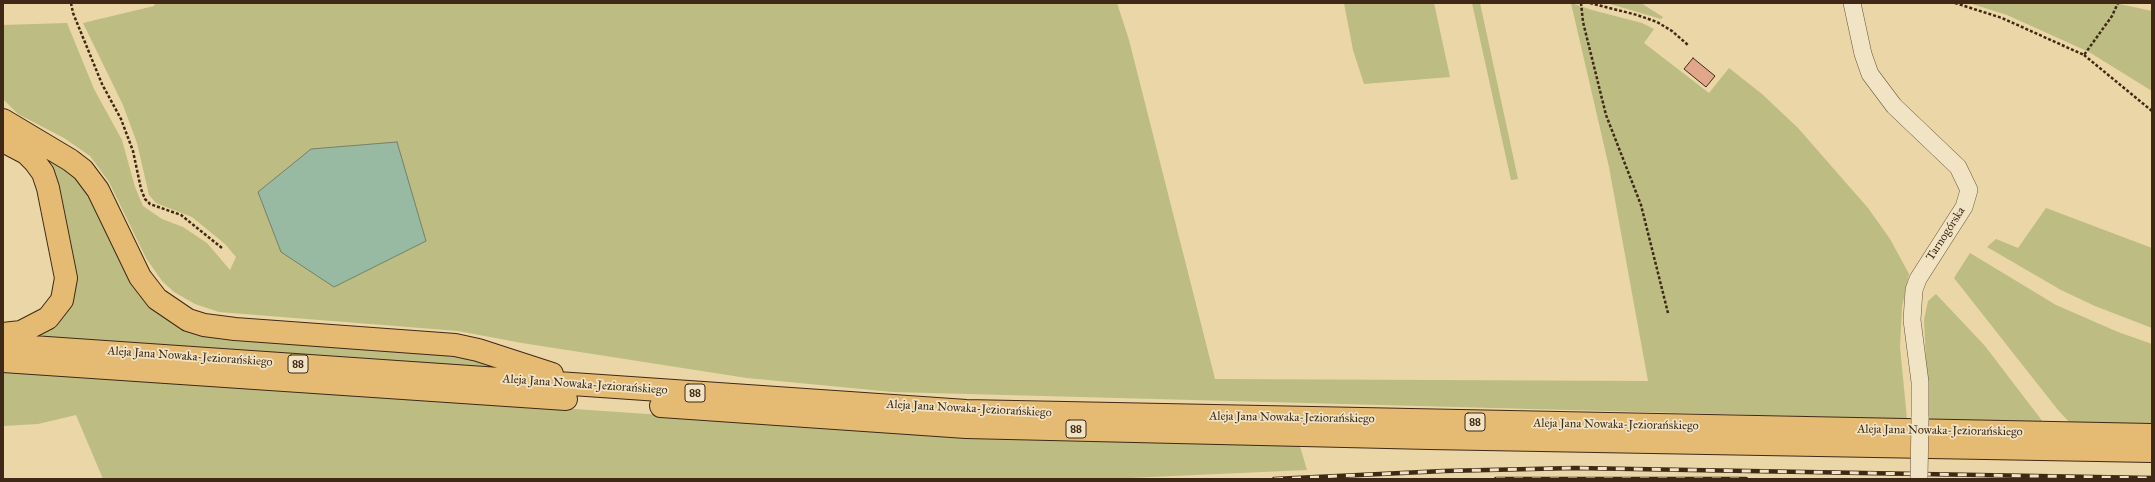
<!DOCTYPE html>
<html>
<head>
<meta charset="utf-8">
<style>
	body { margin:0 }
	#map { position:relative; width:2155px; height:482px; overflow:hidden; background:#ead6a6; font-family:"IM FELL Great Primer",serif }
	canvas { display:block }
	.frame { position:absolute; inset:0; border:4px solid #3f2916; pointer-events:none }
</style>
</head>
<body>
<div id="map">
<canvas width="2155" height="482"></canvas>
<div class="frame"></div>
</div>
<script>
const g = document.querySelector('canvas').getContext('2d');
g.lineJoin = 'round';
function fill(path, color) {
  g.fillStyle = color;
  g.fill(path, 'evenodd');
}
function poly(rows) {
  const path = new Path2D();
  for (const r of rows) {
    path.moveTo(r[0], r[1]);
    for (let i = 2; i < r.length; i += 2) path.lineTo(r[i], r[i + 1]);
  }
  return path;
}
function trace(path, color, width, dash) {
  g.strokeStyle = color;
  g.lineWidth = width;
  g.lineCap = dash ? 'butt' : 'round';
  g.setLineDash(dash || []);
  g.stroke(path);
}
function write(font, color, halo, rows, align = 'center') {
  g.font = font + ' "IM FELL Great Primer",serif';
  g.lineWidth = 3.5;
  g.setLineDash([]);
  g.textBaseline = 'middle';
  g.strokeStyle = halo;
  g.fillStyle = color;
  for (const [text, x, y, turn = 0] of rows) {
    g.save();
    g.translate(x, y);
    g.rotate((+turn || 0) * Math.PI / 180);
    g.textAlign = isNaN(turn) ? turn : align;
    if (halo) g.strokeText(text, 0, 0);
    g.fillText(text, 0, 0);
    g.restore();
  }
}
const green = poly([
	[155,3,1117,3,1129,40,1215,379,1648,381,1609,167,1571,3,1592,10,1642,23,1654,29,1644,43,1709,93,1729,68,1762,94,1798,128,1868,208,1890,239,1909,274,1902,307,1900,347,1907,419,893,392,747,378,522,343,458,331,219,312,195,304,174,292,162,281,146,258,109,182,90,156,64,138,18,114,3,99,3,25,67,23,94,89,122,140,135,187,143,206,162,219,183,227,207,243,230,270,236,257,225,244,192,217,156,203,149,195,137,143,123,105,83,23,154,6],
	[1344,3,1434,3,1450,77,1364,84,1353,50],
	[1472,3,1480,3,1518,179,1511,180],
	[1607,3,1641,3,1663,17,1661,19],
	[1969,3,2115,3,2152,11,2152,91,2089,52,2007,15],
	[40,157,54,158,75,172,165,315,440,351,493,365,499,371,38,336,63,312],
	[2046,208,2152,248,2152,328,2095,306,2061,290,1987,247,1996,239,2018,248],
	[1970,253,2056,305,2118,332,2152,344,2152,424,2070,423,2058,410,1954,278],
	[1936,294,1985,346,2043,422,1929,421,1924,320,1928,301],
	[3,370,882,430,1299,443,1307,470,1107,479,103,479,76,415,38,424,3,426]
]);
const water = poly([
	[397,142,426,241,334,287,281,252,258,192,311,149,397,142]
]);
const building = poly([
	[1693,58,1715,76,1706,87,1684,69,1693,58]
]);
const path = poly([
	[71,3,73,13,102,84,121,119,133,151,141,189,145,199,150,204,181,215,222,248],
	[1581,3,1583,22,1606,115,1641,205,1668,313],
	[1590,3,1637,15,1657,22,1672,31,1688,45],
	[1955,3,2002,18,2084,55,2112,16,2118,3],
	[2084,55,2152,111]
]);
const street = poly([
	[1852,3,1863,54,1870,74,1894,106,1958,167,1969,190,1964,207,1918,279,1914,290,1912,320,1920,382,1920,419]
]);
const primary = poly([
	[3,120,70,160,83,170,98,190,140,277,157,299,188,320,204,325,235,329,455,345,478,350,552,374],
	[3,141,26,153,35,162,43,173,48,188,66,278,62,300,48,318,21,332,3,334],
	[3,345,966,411,2152,435],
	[3,361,566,399],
	[661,406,966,427,1429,438,2152,451]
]);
const rail = poly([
	[1274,479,1444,471,1575,468,2152,478],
	[1496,479,1746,479]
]);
const streetBridge = poly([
	[1919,479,1920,419]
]);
const shields = [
	[298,364,20],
	[695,393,20],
	[1475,422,20],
	[1076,429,20]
];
const shieldNames = [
	["88",298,364],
	["88",695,393],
	["88",1475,422],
	["88",1076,429]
];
const streetNames = [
	["Tarnogórska",1946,234,-57],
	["Aleja Jana Nowaka-Jeziorańskiego",190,357,4],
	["Aleja Jana Nowaka-Jeziorańskiego",585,385,4],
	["Aleja Jana Nowaka-Jeziorańskiego",969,409,3],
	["Aleja Jana Nowaka-Jeziorańskiego",1292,418,1],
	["Aleja Jana Nowaka-Jeziorańskiego",1616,425,1],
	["Aleja Jana Nowaka-Jeziorańskiego",1940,431,1]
];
fill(green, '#bcbc83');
fill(water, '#99baa2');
trace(water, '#75806a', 1);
fill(building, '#e2a68b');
trace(building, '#3f2916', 1);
trace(street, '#6a543a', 18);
trace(primary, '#3f2916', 24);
trace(path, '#3f2916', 2.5, [3, 2]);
trace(street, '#f1e4c5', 17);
trace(primary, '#e5bb73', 22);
trace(rail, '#3f2916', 4.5);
trace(rail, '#f1e4c5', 3, [9]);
trace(streetBridge, '#6a543a', 18, []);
trace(streetBridge, '#f1e4c5', 17);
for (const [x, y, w] of shields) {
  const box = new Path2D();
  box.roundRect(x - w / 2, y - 9, w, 18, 3);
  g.fillStyle = '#f1e4c5';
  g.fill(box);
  trace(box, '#3f2916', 1);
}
write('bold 11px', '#3f2916', null, shieldNames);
write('12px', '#3f2916', '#f1e4c5', streetNames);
</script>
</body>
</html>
